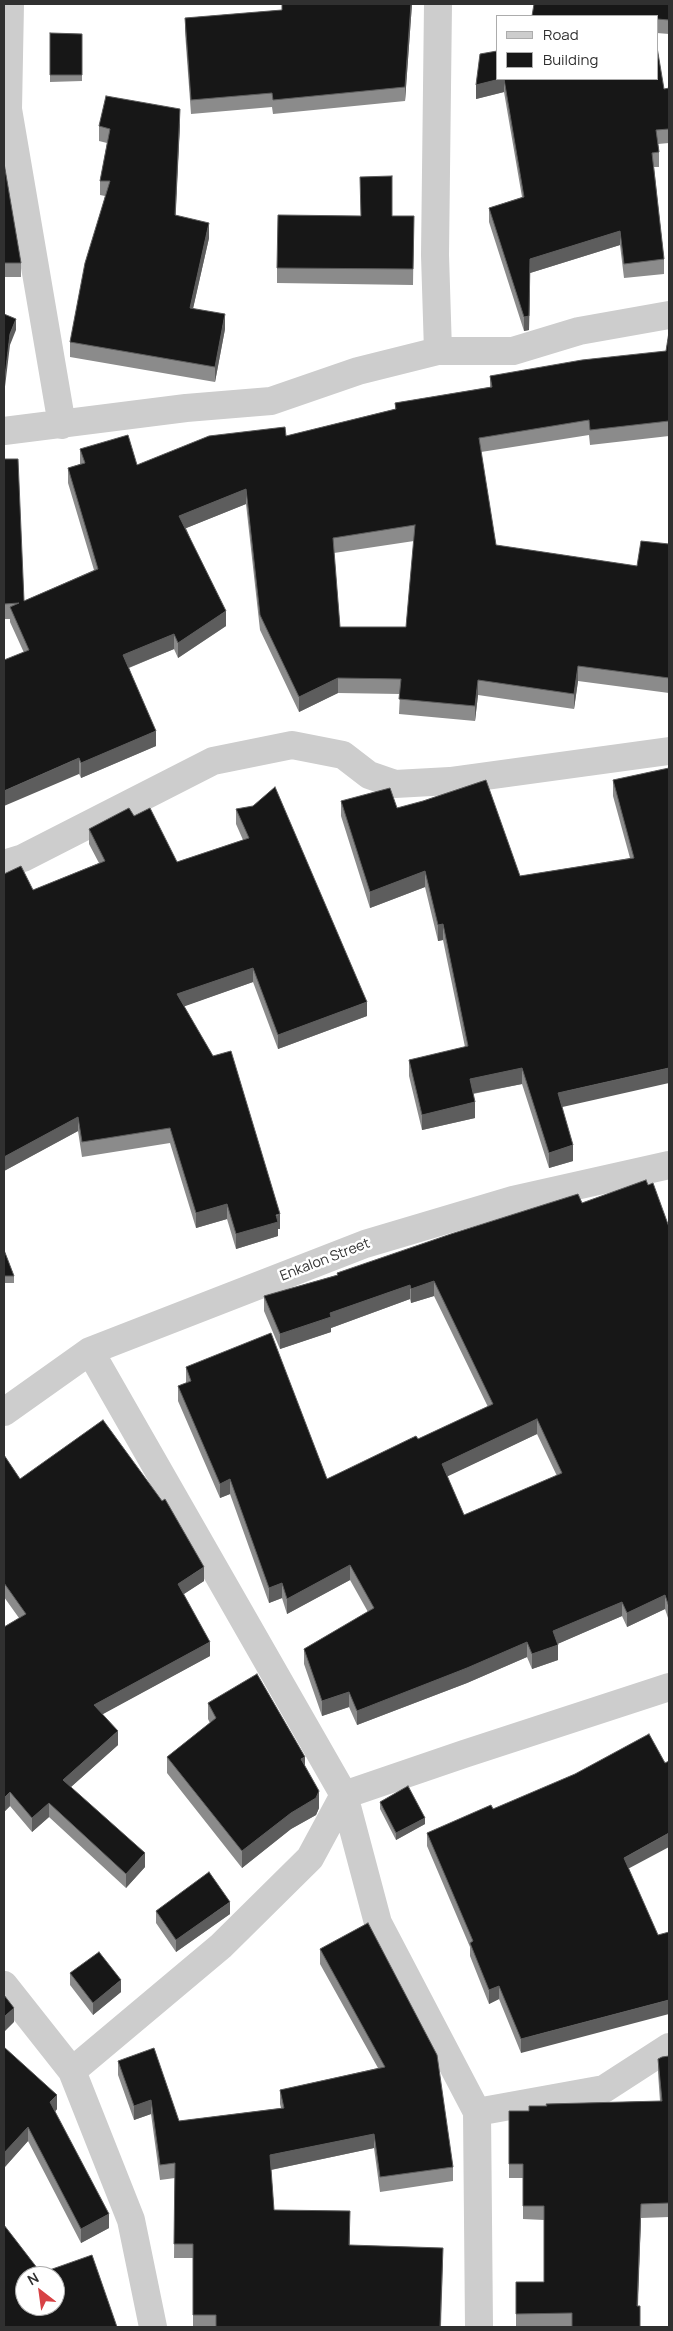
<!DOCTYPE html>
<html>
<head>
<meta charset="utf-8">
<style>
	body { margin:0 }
	#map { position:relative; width:673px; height:2331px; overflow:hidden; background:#fff; font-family:Manrope,sans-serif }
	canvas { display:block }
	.frame { position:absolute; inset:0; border:5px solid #303030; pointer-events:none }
	.legend { position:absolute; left:496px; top:15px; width:162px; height:65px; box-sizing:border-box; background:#fff; border:1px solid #acacac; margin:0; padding:6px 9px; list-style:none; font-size:15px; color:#303030 }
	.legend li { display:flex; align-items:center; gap:10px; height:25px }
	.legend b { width:25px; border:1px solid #acacac }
	.north { position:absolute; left:15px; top:2266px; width:50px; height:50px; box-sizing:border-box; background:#fff; border:1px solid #acacac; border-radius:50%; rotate:330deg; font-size:14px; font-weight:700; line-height:20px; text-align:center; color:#303030 }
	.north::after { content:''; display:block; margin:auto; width:18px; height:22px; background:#d74245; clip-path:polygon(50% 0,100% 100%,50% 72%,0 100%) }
</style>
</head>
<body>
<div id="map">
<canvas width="673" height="2331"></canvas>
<div class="frame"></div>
<ul class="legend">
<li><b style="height:6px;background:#cdcdcd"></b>Road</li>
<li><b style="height:14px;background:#171717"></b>Building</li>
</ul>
<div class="north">N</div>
</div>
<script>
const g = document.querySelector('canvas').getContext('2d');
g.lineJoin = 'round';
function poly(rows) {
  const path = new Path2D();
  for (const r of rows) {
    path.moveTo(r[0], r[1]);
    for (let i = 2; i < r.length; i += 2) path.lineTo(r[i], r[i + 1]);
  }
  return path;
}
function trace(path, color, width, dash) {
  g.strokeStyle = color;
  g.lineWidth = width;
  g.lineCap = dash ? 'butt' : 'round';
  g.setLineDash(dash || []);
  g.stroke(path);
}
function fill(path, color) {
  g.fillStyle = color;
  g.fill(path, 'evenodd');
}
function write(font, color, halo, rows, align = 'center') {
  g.font = font + ' Manrope,sans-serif';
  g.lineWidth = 5;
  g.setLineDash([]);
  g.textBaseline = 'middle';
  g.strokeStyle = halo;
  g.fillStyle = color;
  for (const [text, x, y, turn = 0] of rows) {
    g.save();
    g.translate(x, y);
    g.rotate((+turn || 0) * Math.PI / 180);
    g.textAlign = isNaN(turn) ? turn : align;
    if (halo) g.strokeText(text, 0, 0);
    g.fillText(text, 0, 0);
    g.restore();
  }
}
const minor = poly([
	[10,4,8,109,62,425],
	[438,4,435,255,438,351],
	[4,431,186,408,271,401,358,371,438,351,513,351,579,331,669,315],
	[4,864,23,858,213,761,292,745,343,755,369,775,395,784,450,781,669,751],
	[90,1351,344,1795,378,1923,477,2112,479,2327],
	[4,1412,90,1351,365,1244,513,1200,669,1165],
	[4,1985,72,2071,131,2220,153,2327],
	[72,2071,221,1946,310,1858,344,1795,464,1754,669,1687],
	[477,2112,604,2089,669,2047]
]);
const wall = poly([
	[282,4,412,4,405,101,273,114,272,107,191,114,185,32,185,18,282,10],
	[669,4,669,34,657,33,657,16],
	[50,33,82,34,82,81,50,82],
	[480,54,664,89,669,88,669,143,658,144,659,152,659,167,654,167,664,259,664,274,624,278,620,245,530,273,529,330,524,331,489,222,489,208,522,197,504,92,476,99],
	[180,124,175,215,209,238,193,308,225,329,215,382,70,357,70,342,105,196,100,195,100,181,107,143,99,141,99,126],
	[4,163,21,263,21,277,4,277],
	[414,216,413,285,277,283,277,268],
	[669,332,669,436,590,445,589,435,481,452,496,545,637,566,669,544,669,693,578,681,574,709,478,695,475,721,399,714,400,694,338,693,299,712,260,630,246,504,186,528,226,626,178,658,174,649,129,668,156,746,81,778,10,622,10,619,4,619,4,459,24,601,94,570,68,483,68,468,80,464,80,449,137,465,286,436,395,409,395,403,490,387,490,376,666,351],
	[414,541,406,627,340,627,334,553],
	[669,768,562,1107,573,1161,549,1168,522,1084,473,1094,475,1118,422,1130,409,1076,409,1060,465,1047,443,940,438,941,425,887,370,908,341,816,341,801,397,808,520,876,630,858,613,796,613,780],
	[236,809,367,1016,278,1049,253,982,184,1006,280,1229,278,1229,278,1236,236,1249,227,1219,196,1228,170,1143,82,1157,78,1131,4,1171,4,874,33,890,99,863,89,844,89,829,134,816,177,862,243,840,236,824],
	[648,1185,669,1227,669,1621,665,1609,627,1627,622,1616,557,1644,558,1660,532,1669,527,1657,467,1683,357,1725,349,1707,322,1716,304,1664,304,1649,368,1612,350,1580,287,1614,282,1598,269,1603,230,1494,220,1498,178,1401,178,1386,186,1383,186,1367,327,1479,418,1439,488,1407,434,1296,411,1303,410,1299,331,1328,331,1332,280,1349,264,1311,264,1296,337,1275,337,1273],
	[537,1434,557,1476,464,1515,447,1476],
	[4,1250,14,1276,14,1283,4,1283],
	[4,1455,20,1479,204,1581,183,1594,210,1656,102,1714,118,1745,71,1787,145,1867,126,1888,49,1817,32,1832,10,1806,4,1812,4,1627,19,1618,4,1597],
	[208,1703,305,1767,319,1808,316,1815,291,1829,242,1868,167,1773,167,1757,210,1723,208,1719],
	[380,1802,425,1824,396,1840,380,1809],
	[493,1809,629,1869,521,2053,499,1999,489,2004,470,1956,470,1947,427,1846,427,1833],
	[156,1911,230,1914,176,1952,156,1923],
	[320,1949,453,2167,453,2181,380,2192,374,2148,271,2170,274,2210,350,2226,350,2245,443,2262,441,2327,193,2327,193,2258,174,2258,175,2178,160,2180,151,2114,134,2120,118,2075,118,2061,179,2121,281,2108,280,2104,280,2090,378,2068,320,1964],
	[70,1973,121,1992,93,2015,70,1985],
	[4,2047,57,2109,55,2112,109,2228,81,2243,28,2141,4,2168],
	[669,2056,669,2217,641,2218,638,2306,572,2327,516,2327,516,2282,544,2282,544,2220,523,2219,523,2178,509,2178,509,2111,529,2111,546,2106,546,2104,660,2101,658,2073,658,2059]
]);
const shadedWall = poly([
	[411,4,412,4,405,101,405,87],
	[500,79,504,79,504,92,476,99,476,85],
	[180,109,180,124,175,230,175,215],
	[209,223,209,238,190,322,190,308],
	[620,231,620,245,530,273,529,330,524,331,524,317,530,259],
	[225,314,225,329,215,382,215,367],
	[16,319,16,330,10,345,4,395,4,385,10,334],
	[246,489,246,504,179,531,179,516],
	[226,611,226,626,178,658,178,643],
	[174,634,174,649,123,670,123,655],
	[578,666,578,681,574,709,574,694],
	[338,678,338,693,299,712,299,697],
	[478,680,478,695,475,721,475,706],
	[156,731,156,746,81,778,81,763],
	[79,758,79,774,4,806,4,791],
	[425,871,425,887,370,908,370,892],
	[443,924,443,940,438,941,438,925],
	[253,968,253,982,177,1009,177,994],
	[367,1002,367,1016,278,1049,278,1035],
	[522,1068,522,1084,470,1094,470,1079],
	[669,1068,669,1083,558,1108,558,1093],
	[475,1102,475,1118,422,1130,422,1115],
	[78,1117,78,1131,4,1171,4,1157],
	[573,1145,573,1161,549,1168,549,1153],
	[227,1204,227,1219,196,1228,196,1213],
	[280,1214,280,1229,278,1229,278,1236,236,1249,236,1234],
	[434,1281,434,1296,411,1303,411,1289],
	[410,1285,410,1299,331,1328,331,1332,280,1349,280,1334,330,1313],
	[537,1419,537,1434,442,1479,442,1464],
	[230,1479,230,1494,220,1498,220,1484],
	[350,1565,350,1580,287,1614,287,1599],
	[204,1567,204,1581,178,1598,178,1584],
	[282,1583,282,1598,269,1603,269,1588],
	[665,1595,665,1609,627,1627,627,1613],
	[622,1602,622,1616,553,1646,553,1631],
	[210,1642,210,1656,94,1719,94,1705],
	[527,1642,527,1657,467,1683,357,1725,357,1711],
	[558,1645,558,1660,532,1669,532,1654],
	[349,1692,349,1707,322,1716,322,1701],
	[118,1731,118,1745,63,1794,63,1780],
	[305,1757,305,1773,301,1759],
	[319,1791,319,1808,316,1815,291,1829,242,1868,242,1851],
	[10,1792,10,1806,4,1812,4,1798],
	[49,1803,49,1817,32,1832,32,1818],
	[425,1818,425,1824,396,1840,396,1833],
	[669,1833,669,1847,624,1871,624,1858],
	[145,1853,145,1867,126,1888,126,1874],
	[230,1902,230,1914,176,1952,176,1940],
	[121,1980,121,1992,93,2015,93,2003],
	[499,1986,499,1999,489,2004,489,1990],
	[669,2000,669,2014,521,2053,521,2039],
	[14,2008,14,2022,4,2032,4,2017],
	[57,2095,57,2109,50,2117,50,2102],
	[151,2100,151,2114,134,2120,134,2106],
	[28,2127,28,2141,4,2168,4,2153],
	[374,2134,374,2148,270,2170,270,2155],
	[641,2204,641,2218,637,2320,637,2306],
	[109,2214,109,2228,81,2243,81,2229]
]);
const building = poly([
	[282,4,411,4,405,87,273,100,272,93,191,100,185,18,282,10,282,4],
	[534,4,669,4,669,20,657,19,657,16,532,16,534,4],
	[50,33,82,34,82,75,50,75,50,33],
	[657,47,664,89,669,88,669,129,656,130,659,152,652,153,664,259,624,264,620,231,530,259,529,316,524,317,489,208,524,197,504,79,657,79,657,47],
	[497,51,497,79,500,79,476,85,480,54,497,51],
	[106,96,180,109,175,215,209,223,190,308,225,314,215,367,70,342,85,263,110,181,100,181,110,129,99,126,106,96],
	[4,163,21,263,4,263,4,163],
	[392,176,392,216,414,216,413,269,277,268,278,215,361,216,360,177,392,176],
	[4,314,16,319,10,334,4,385,4,314],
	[669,332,669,421,590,430,589,420,479,438,496,545,637,566,641,541,669,544,669,678,578,666,574,694,478,680,475,706,399,699,401,679,338,678,299,697,260,615,246,489,179,516,226,611,178,643,174,634,123,655,156,731,81,763,79,758,4,791,4,660,29,650,10,607,19,603,4,604,4,459,18,459,24,601,98,569,68,468,85,463,80,449,128,435,137,465,209,436,285,427,286,436,396,409,395,403,492,387,490,376,582,360,666,351,669,332],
	[415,525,406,627,340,627,333,538,415,525],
	[669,768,669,1068,558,1093,573,1145,549,1153,522,1068,470,1079,475,1102,422,1115,409,1060,468,1046,443,924,438,925,425,871,370,892,341,801,390,788,397,808,423,801,486,780,520,876,634,858,613,780,669,768],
	[275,787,367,1002,278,1035,253,968,177,994,213,1056,231,1051,280,1214,276,1215,278,1222,236,1234,227,1204,196,1213,170,1128,82,1142,78,1117,4,1157,4,874,21,866,33,890,105,861,89,829,129,808,134,816,150,808,177,862,249,838,236,809,253,806,275,787],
	[646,1180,648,1185,653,1183,669,1227,669,1607,665,1595,627,1613,622,1602,553,1631,558,1645,532,1654,527,1642,467,1668,357,1711,349,1692,322,1701,304,1649,374,1608,350,1565,287,1599,282,1583,269,1588,230,1479,220,1484,178,1386,191,1381,186,1367,271,1333,327,1479,416,1436,418,1439,493,1404,434,1281,411,1289,410,1285,330,1313,331,1317,280,1334,264,1296,338,1275,337,1273,451,1234,578,1194,582,1203,646,1180],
	[537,1419,562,1473,464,1515,442,1464,537,1419],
	[4,1250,14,1276,4,1276,4,1250],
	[103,1420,162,1501,165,1499,204,1567,178,1584,210,1642,94,1705,118,1731,63,1780,145,1853,126,1874,49,1803,32,1818,10,1792,4,1798,4,1627,26,1614,4,1583,4,1455,20,1479,103,1420],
	[257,1674,305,1757,301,1759,319,1791,316,1798,291,1813,242,1851,167,1757,216,1718,208,1703,257,1674],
	[649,1734,665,1763,669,1761,669,1833,624,1858,658,1935,669,1932,669,2000,521,2039,499,1986,489,1990,470,1943,473,1941,427,1833,491,1805,493,1809,575,1774,649,1734],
	[408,1786,425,1818,396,1833,380,1802,408,1786],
	[209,1872,230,1902,176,1940,156,1911,209,1872],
	[368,1923,437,2055,453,2167,380,2177,374,2134,270,2155,274,2210,350,2211,349,2245,443,2248,440,2327,216,2327,216,2315,193,2315,193,2244,174,2244,175,2163,160,2165,151,2100,134,2106,118,2061,154,2048,179,2121,284,2108,280,2090,385,2067,320,1949,368,1923],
	[99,1952,121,1980,93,2003,70,1973,99,1952],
	[4,1995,14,2008,4,2017,4,1995],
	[4,2047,57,2095,50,2102,109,2214,81,2229,28,2127,4,2153,4,2047],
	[669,2056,669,2203,641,2204,637,2306,640,2306,640,2327,572,2327,572,2313,516,2314,516,2282,544,2282,544,2206,523,2206,523,2164,509,2164,509,2111,529,2111,529,2106,547,2106,546,2104,662,2101,658,2059,662,2057,669,2056],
	[4,2225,41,2273,92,2255,117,2327,4,2327,4,2225],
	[25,2276,55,2276,55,2306,25,2306,25,2276]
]);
const streetNames = [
	["Enkalon Street",325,1260,-21]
];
trace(minor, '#cdcdcd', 28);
fill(wall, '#8b8b8b');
fill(shadedWall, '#5d5d5d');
fill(building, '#171717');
trace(building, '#5d5d5d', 1);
write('14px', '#303030', '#fff', streetNames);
</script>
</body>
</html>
